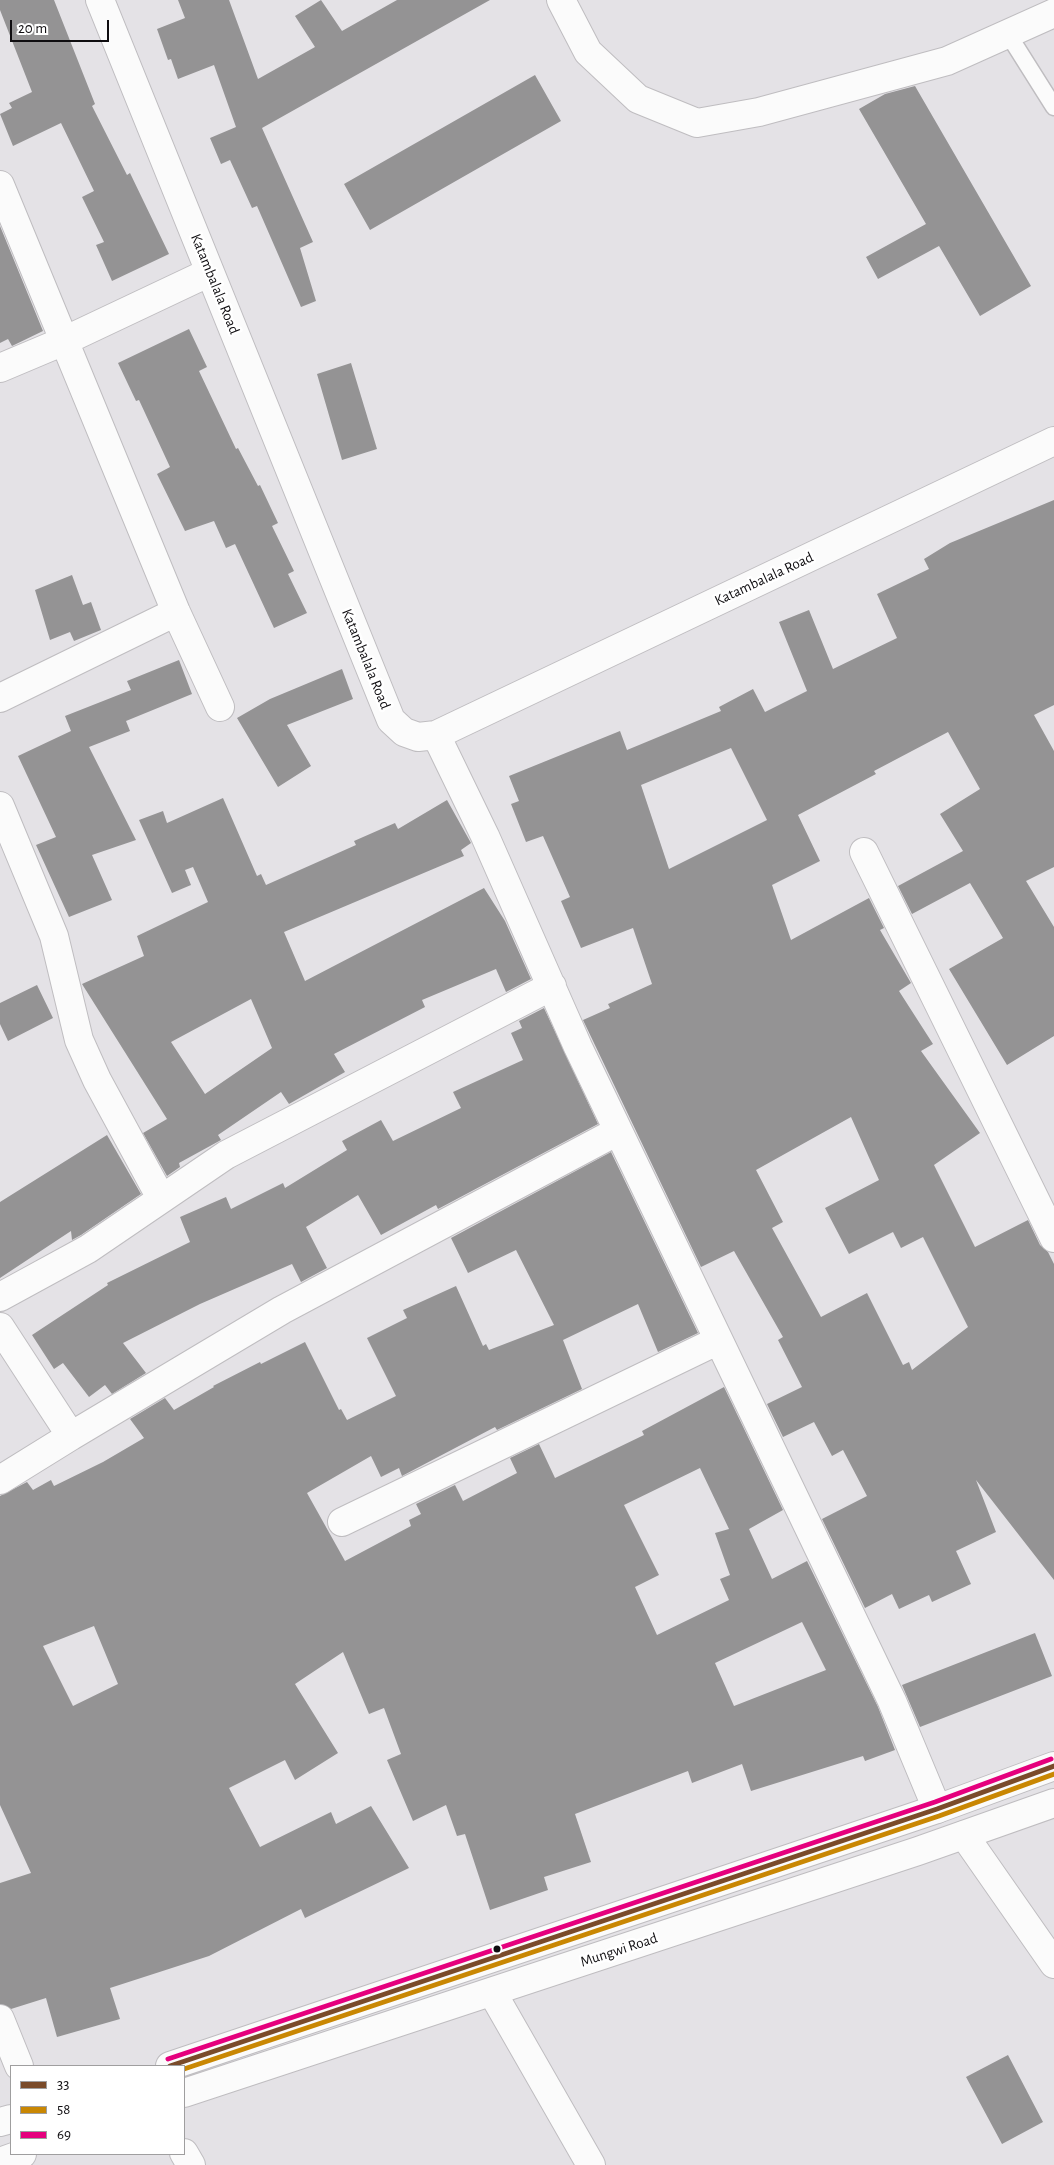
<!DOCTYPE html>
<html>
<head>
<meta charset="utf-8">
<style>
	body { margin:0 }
	#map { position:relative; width:1054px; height:2165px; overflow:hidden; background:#e4e2e6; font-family:"Alegreya Sans",sans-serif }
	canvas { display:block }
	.legend { position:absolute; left:10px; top:2065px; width:175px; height:90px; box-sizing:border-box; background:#fff; border:1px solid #9f9e9f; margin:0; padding:6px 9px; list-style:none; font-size:15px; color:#0f0d10 }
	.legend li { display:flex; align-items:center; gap:10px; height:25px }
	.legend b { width:25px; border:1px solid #9f9e9f }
	.scale { position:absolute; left:10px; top:20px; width:99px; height:22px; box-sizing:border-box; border:2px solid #0f0d10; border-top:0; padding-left:6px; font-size:15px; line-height:18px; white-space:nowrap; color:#0f0d10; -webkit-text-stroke:4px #fff; paint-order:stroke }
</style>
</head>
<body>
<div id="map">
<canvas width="1054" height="2165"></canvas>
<ul class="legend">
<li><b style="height:6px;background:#7a4b2a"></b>33</li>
<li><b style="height:6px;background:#c98703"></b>58</li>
<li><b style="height:6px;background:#e5007d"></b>69</li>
</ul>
<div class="scale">20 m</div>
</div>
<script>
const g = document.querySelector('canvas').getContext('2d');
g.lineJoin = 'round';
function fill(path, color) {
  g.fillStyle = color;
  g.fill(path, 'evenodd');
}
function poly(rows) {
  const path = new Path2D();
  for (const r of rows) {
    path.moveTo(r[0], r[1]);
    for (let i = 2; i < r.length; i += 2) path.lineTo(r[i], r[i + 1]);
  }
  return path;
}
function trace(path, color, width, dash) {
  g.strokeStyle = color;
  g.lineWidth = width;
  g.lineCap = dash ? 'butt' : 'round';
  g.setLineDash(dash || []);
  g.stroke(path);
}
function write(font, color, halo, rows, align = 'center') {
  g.font = font + ' "Alegreya Sans",sans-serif';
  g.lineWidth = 5;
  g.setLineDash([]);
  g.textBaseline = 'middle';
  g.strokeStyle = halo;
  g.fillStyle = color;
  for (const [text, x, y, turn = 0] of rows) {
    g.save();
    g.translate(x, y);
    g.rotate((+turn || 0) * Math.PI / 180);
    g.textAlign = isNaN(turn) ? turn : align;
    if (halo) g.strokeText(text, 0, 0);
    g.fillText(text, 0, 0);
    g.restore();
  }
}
const building = poly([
	[0,0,54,0,95,104,92,106,127,175,130,173,169,254,112,281,96,245,104,242,82,197,94,191,61,123,13,146,0,114,12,108,9,103,32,92,0,10],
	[178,0,229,0,258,79,315,47,295,16,321,0,342,31,397,0,490,0,262,128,313,242,300,248,316,301,301,307,257,206,252,208,230,160,221,164,210,138,236,127,214,65,178,79,171,59,168,60,157,29,185,18],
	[535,75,561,121,370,230,344,184],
	[915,86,1031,286,980,316,939,246,878,279,866,257,926,224,859,109,885,94],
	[0,226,43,331,12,346,8,339,0,343],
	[189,329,207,367,199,371,236,449,238,448,258,486,260,485,278,523,272,526,294,571,288,574,307,613,274,628,235,544,226,548,214,521,185,531,157,474,170,467,139,400,136,401,118,363],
	[351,363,377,449,342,460,317,374],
	[1054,500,1054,705,1034,715,1054,751,1054,867,1026,881,1054,927,1054,1036,1007,1065,949,969,1003,938,970,883,912,914,898,886,963,851,940,814,980,789,948,732,874,771,876,774,798,815,820,861,772,885,791,940,869,898,884,928,880,930,911,983,899,991,933,1044,921,1051,980,1133,934,1165,975,1247,1028,1220,1040,1245,1048,1252,1054,1264,1054,1580,976,1480,996,1532,956,1551,971,1584,932,1602,929,1595,899,1609,892,1594,865,1608,822,1519,867,1496,843,1450,832,1456,814,1422,783,1437,767,1404,802,1387,778,1340,783,1337,734,1251,701,1267,583,1020,610,1008,608,1004,652,984,633,928,581,948,561,901,570,897,543,836,526,842,511,804,519,801,509,776,620,731,627,750,721,711,719,707,753,689,765,712,807,691,779,622,809,610,833,669,897,638,877,594,929,569,924,559,950,543],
	[731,748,767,820,669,869,641,785],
	[851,1117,879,1180,825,1208,849,1254,893,1232,901,1248,923,1237,968,1327,912,1370,909,1362,903,1365,867,1293,821,1317,772,1228,783,1222,756,1170],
	[72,575,83,605,91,602,101,630,74,641,70,632,50,640,35,590],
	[179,660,192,694,126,721,130,731,89,747,136,840,92,855,112,900,69,917,36,845,56,837,18,756,71,731,65,716,131,690,127,681],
	[342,669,353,699,287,725,311,766,278,787,237,718,270,699],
	[223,798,257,876,261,874,266,885,356,845,354,841,395,823,398,829,447,800,471,843,461,850,464,856,284,932,305,981,484,888,505,921,531,979,506,992,496,969,422,1000,425,1007,334,1054,345,1072,289,1104,281,1092,218,1135,221,1140,179,1163,180,1167,167,1176,143,1133,167,1119,82,984,144,956,137,936,208,902,193,867,185,870,191,885,172,893,139,820,163,811,167,823],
	[251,999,272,1048,205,1094,171,1042],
	[37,985,53,1018,8,1041,0,1024,0,1003],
	[544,1008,598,1124,438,1209,436,1205,381,1235,358,1195,306,1227,327,1268,301,1282,292,1264,200,1304,123,1343,146,1373,112,1394,105,1385,89,1397,63,1363,54,1369,32,1335,108,1285,107,1283,190,1242,180,1217,226,1197,231,1209,283,1183,285,1188,347,1150,342,1141,381,1120,393,1141,461,1108,453,1092,523,1060,511,1033,522,1028,519,1021],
	[107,1135,141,1194,81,1235,72,1240,71,1231,0,1278,0,1202],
	[611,1152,698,1333,658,1352,638,1304,563,1340,582,1389,497,1430,495,1427,402,1476,399,1468,381,1477,371,1456,307,1493,345,1561,411,1526,409,1520,421,1514,416,1504,455,1485,463,1501,517,1473,510,1458,539,1444,555,1478,644,1435,642,1431,724,1387,783,1510,749,1529,772,1579,807,1561,878,1707,895,1750,865,1761,863,1756,751,1791,742,1764,692,1783,688,1771,575,1814,591,1862,544,1877,548,1890,490,1910,465,1834,457,1836,446,1805,413,1821,387,1760,401,1754,384,1708,369,1714,343,1652,295,1684,338,1753,295,1780,285,1760,229,1788,260,1847,331,1812,336,1824,371,1806,409,1868,305,1918,301,1909,209,1956,110,1988,120,2019,57,2037,46,1998,11,2009,0,2004,0,1883,31,1873,0,1805,0,1496,27,1482,33,1490,51,1480,54,1486,103,1462,144,1438,130,1419,165,1398,174,1410,214,1387,213,1386,260,1362,261,1364,305,1342,339,1410,341,1409,347,1420,396,1396,367,1338,407,1318,403,1310,456,1286,483,1346,486,1344,489,1350,554,1325,516,1250,468,1273,451,1238],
	[700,1468,729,1529,715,1533,730,1575,720,1579,729,1600,657,1635,635,1587,659,1575,624,1505],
	[802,1622,826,1670,734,1706,715,1663],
	[94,1626,118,1684,73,1706,43,1646],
	[1035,1633,1052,1676,920,1727,902,1685],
	[1008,2055,1043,2122,1002,2144,966,2077]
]);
const lane = poly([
	[1008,34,1054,107]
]);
const street = poly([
	[100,0,391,720,404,732,418,737,436,735,1054,441],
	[561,0,588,52,638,99,697,123,759,112,947,61,1054,13],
	[0,185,176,612,220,707],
	[0,368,64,341,210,272],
	[0,698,176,612],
	[436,735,485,836,578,1047,892,1701,937,1809],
	[0,806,54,936,79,1040,97,1080,161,1198],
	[864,852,1054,1238],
	[0,1297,88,1249,226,1155,552,986],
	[0,1327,71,1436,282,1310,618,1131],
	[0,1480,71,1436],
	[342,1522,717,1341],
	[964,1835,1054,1964],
	[492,1992,591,2165],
	[0,2019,19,2066],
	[184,2153,191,2165]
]);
const secondary = poly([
	[170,2066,937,1809,1054,1766],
	[184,2093,918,1851,1054,1803],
	[0,2122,11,2119],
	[0,2162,22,2154]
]);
const bus1 = poly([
	[170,2066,937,1809,1054,1766]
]);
const bus2 = poly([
	[184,2069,939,1816,1054,1774]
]);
const bus3 = poly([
	[168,2059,935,1802,1051,1759]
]);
const markers = [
	[497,1949,4.5,"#0f0d10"]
];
const streetNames = [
	["Katambalala Road",215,284,68],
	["Katambalala Road",764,579,-25],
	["Katambalala Road",366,659,68],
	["Mungwi Road",619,1950,-18]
];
fill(building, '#949394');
trace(lane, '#bfbdc0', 19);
trace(street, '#bfbdc0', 30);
trace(secondary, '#bfbdc0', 30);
trace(lane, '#fbfbfb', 16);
trace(street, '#fbfbfb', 28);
trace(secondary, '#fbfbfb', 28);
trace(bus1, '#7a4b2a', 5);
trace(bus2, '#c98703', 5);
trace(bus3, '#e5007d', 5);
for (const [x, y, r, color] of markers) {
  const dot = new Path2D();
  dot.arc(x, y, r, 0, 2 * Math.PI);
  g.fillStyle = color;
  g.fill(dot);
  trace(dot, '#fff', 2);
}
write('15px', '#0f0d10', '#fff', streetNames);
</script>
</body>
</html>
